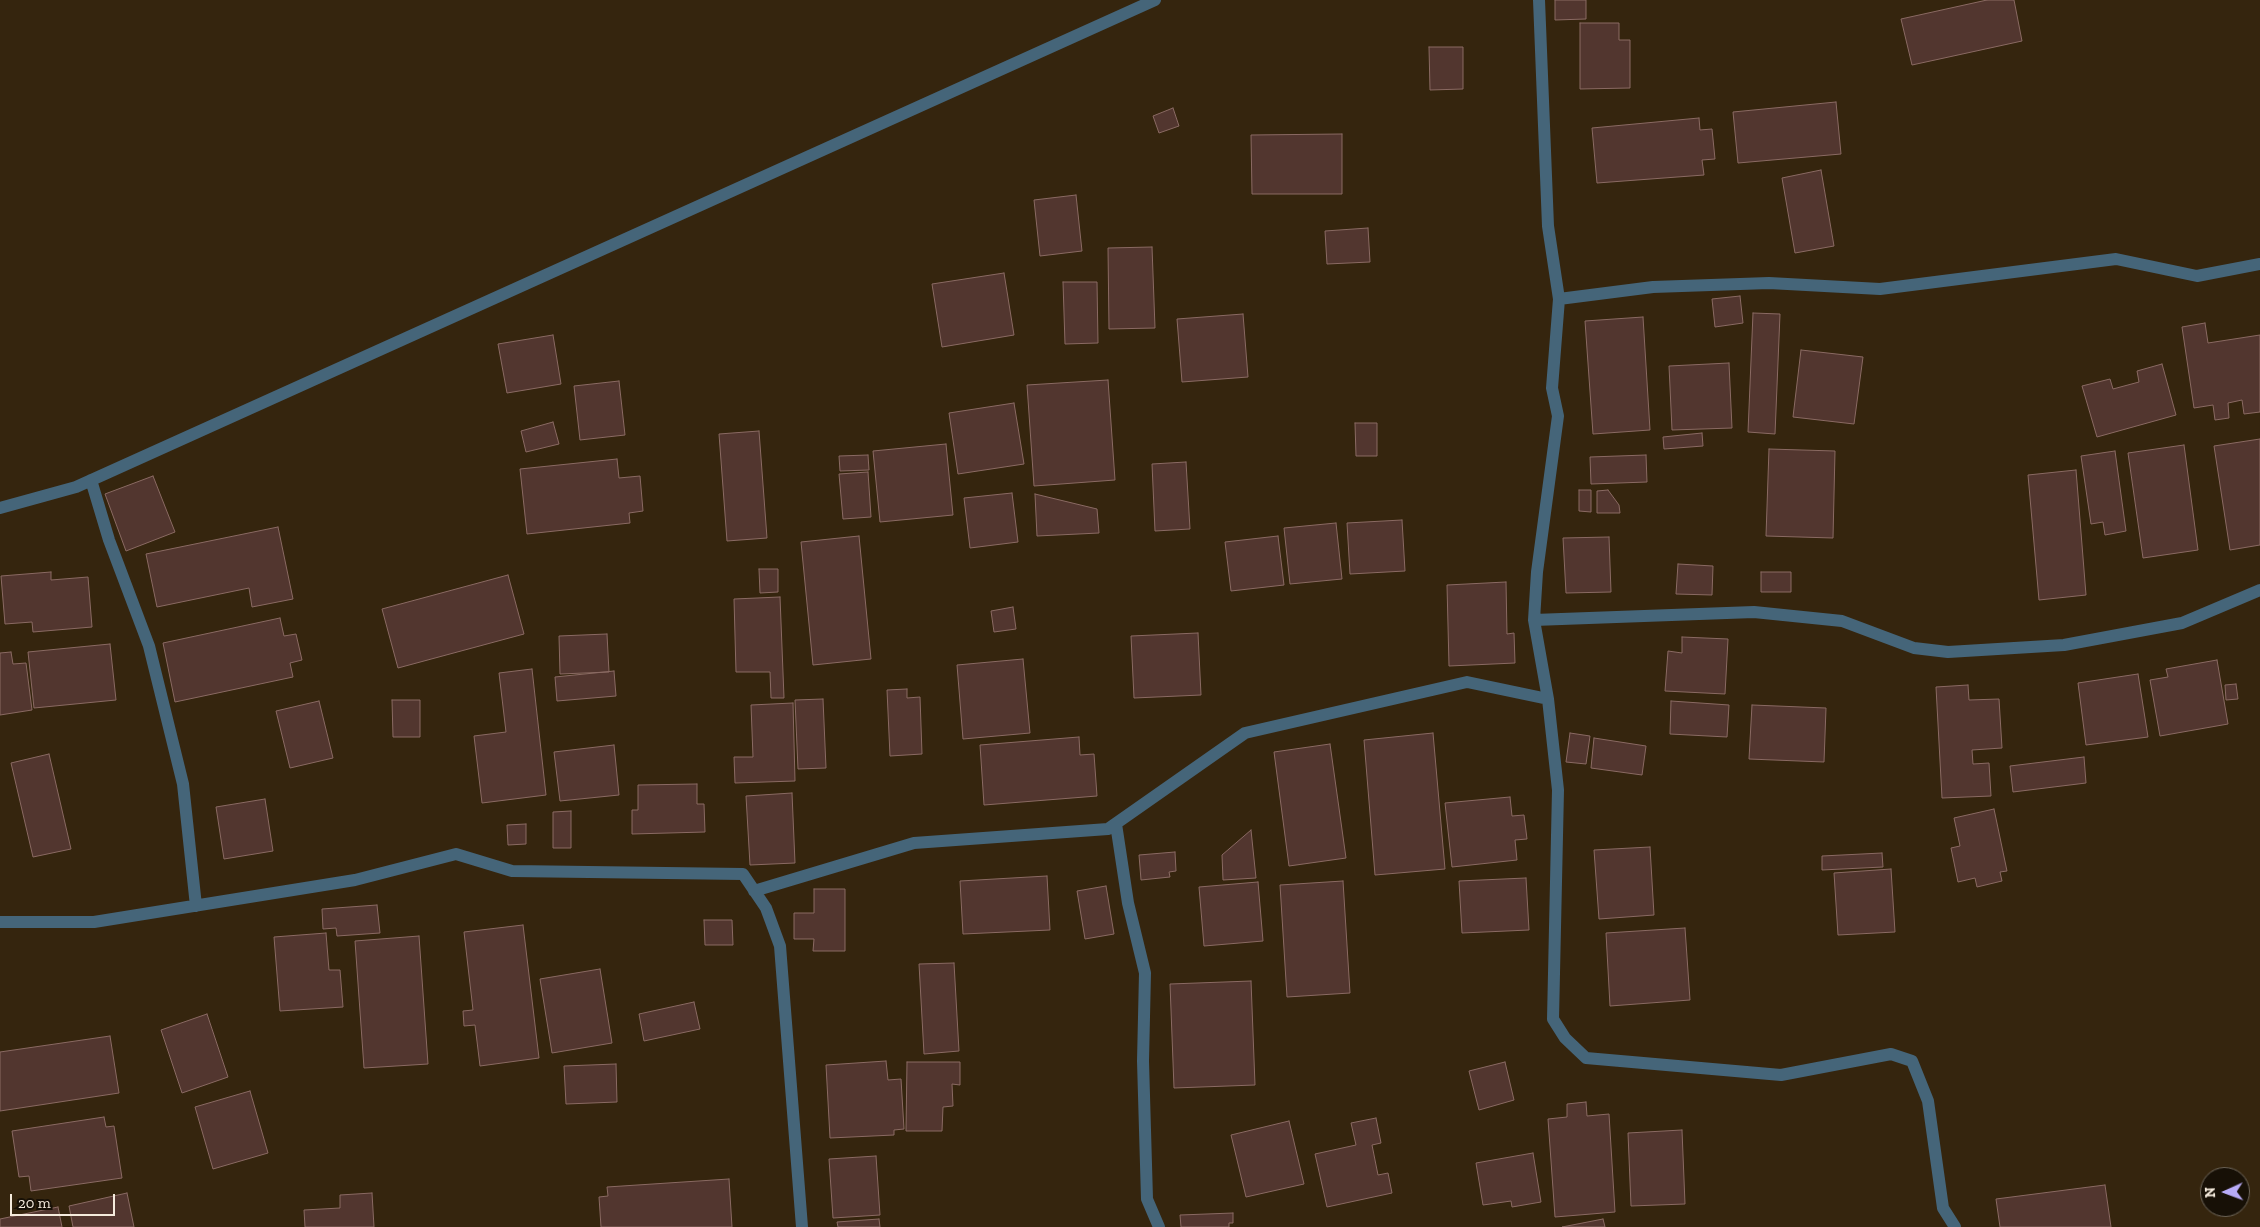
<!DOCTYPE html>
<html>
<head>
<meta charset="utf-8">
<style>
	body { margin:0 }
	#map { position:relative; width:2260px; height:1227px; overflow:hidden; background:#35250e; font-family:"Zilla Slab",serif }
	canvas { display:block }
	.north { position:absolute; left:2200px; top:1167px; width:50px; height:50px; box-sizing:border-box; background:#171006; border:1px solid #70685c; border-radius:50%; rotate:268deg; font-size:14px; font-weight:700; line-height:20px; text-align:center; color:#f5ebdd }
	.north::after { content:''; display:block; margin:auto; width:18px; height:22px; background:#b8abf7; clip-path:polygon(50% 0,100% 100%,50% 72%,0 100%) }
	.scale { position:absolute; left:10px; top:1194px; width:105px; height:22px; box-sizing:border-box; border:2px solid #f5ebdd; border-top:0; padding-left:6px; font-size:15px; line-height:18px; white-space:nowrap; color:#f5ebdd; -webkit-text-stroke:4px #171006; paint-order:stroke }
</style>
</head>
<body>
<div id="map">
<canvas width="2260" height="1227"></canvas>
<div class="north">N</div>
<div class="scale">20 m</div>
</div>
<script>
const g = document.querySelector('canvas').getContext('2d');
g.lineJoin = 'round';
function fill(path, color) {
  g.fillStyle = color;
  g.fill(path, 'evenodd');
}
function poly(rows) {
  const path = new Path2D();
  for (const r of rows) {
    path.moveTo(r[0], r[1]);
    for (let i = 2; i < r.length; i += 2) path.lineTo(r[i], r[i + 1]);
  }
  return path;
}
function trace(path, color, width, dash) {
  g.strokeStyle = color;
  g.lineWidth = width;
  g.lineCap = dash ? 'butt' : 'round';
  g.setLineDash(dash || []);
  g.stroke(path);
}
const building = poly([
	[1555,0,1586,0,1586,19,1555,20,1555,0],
	[1987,0,2014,0,2022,41,1912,65,1901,19,1987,0],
	[1580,23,1619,23,1619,40,1630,40,1630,88,1580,89,1580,23],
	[1429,47,1463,47,1463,89,1430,90,1429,47],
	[1836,102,1841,154,1738,163,1733,112,1836,102],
	[1173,108,1179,126,1159,133,1153,116,1173,108],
	[1699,118,1700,130,1712,129,1715,159,1702,160,1704,175,1597,183,1592,128,1699,118],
	[1342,134,1342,194,1252,194,1251,135,1342,134],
	[1821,170,1834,246,1795,253,1782,178,1821,170],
	[1076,195,1082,251,1040,256,1034,200,1076,195],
	[1368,228,1370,262,1327,264,1325,231,1368,228],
	[1152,247,1155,328,1109,329,1108,248,1152,247],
	[1004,273,1014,335,942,347,932,284,1004,273],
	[1063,282,1097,282,1098,343,1065,344,1063,282],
	[1740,296,1743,323,1715,327,1712,299,1740,296],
	[1753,313,1780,314,1775,434,1748,432,1753,313],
	[1243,314,1248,377,1182,382,1177,319,1243,314],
	[1643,317,1650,430,1593,434,1585,321,1643,317],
	[2205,323,2208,343,2260,335,2260,412,2244,414,2242,400,2228,403,2229,418,2215,420,2213,405,2194,408,2182,327,2205,323],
	[553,335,561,384,507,393,498,344,553,335],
	[1801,350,1863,357,1854,424,1793,417,1801,350],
	[1729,363,1732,428,1672,430,1669,366,1729,363],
	[2162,364,2176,415,2097,437,2082,386,2110,379,2113,389,2139,382,2137,371,2162,364],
	[1108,380,1115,480,1034,486,1027,385,1108,380],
	[619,381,625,435,580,440,574,386,619,381],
	[1014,403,1024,464,958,474,949,413,1014,403],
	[553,422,559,444,526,452,521,431,553,422],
	[1355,423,1377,423,1377,456,1356,456,1355,423],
	[759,431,767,538,727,541,719,434,759,431],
	[1702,433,1703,446,1664,449,1663,437,1702,433],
	[2260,439,2260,545,2230,550,2214,446,2260,439],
	[946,444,953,515,880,522,873,451,946,444],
	[2184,445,2198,550,2143,558,2128,453,2184,445],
	[1769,449,1835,451,1833,538,1766,536,1769,449],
	[2115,451,2126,531,2105,535,2103,522,2091,524,2081,456,2115,451],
	[868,455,869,470,840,471,839,456,868,455],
	[1646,455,1647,482,1591,484,1590,457,1646,455],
	[617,459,619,478,640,476,643,511,629,513,630,523,527,534,520,469,617,459],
	[1186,462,1190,529,1155,531,1152,464,1186,462],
	[2076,470,2086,595,2039,600,2028,475,2076,470],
	[868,472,871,517,843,519,839,474,868,472],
	[153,476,175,532,126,551,105,494,153,476],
	[1579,490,1591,490,1591,512,1579,511,1579,490],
	[1608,490,1619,505,1620,513,1597,513,1597,491,1608,490],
	[1012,493,1018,542,970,548,964,498,1012,493],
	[1035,494,1097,509,1099,533,1037,536,1035,494],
	[1402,520,1405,571,1350,574,1347,523,1402,520],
	[1336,523,1342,579,1290,584,1284,528,1336,523],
	[278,527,293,599,252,607,249,588,157,607,146,554,278,527],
	[859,536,871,659,813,665,801,542,859,536],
	[1278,536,1284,585,1231,591,1225,542,1278,536],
	[1609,537,1611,592,1566,593,1563,538,1609,537],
	[1678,564,1713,566,1712,595,1676,594,1678,564],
	[759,569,778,569,778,592,760,593,759,569],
	[51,572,51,580,88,577,92,627,33,632,32,622,5,624,1,576,51,572],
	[1761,572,1791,572,1791,592,1761,592,1761,572],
	[508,575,524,634,398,668,382,609,508,575],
	[1506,582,1507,634,1514,633,1515,663,1449,666,1447,585,1506,582],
	[780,597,784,698,771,698,770,672,736,672,734,599,780,597],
	[1013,607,1016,629,994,632,991,611,1013,607],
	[280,618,284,636,296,634,302,660,290,663,293,677,175,702,163,643,280,618],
	[1198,633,1201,695,1134,698,1131,636,1198,633],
	[607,634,609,672,560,674,559,636,607,634],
	[1682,637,1728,639,1725,694,1665,691,1668,651,1682,653,1682,637],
	[110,644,116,700,34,708,28,652,110,644],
	[11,652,13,664,26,663,32,710,0,715,0,653,11,652],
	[1023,659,1030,733,963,739,957,665,1023,659],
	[2217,660,2228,724,2160,736,2150,680,2168,677,2166,669,2217,660],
	[532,669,546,795,482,803,474,736,506,732,499,673,532,669],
	[614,671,616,696,557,701,555,677,614,671],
	[2138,674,2148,737,2086,745,2078,683,2138,674],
	[2236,684,2238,699,2226,700,2225,685,2236,684],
	[1968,685,1969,700,1999,699,2002,748,1972,750,1973,764,1989,763,1991,796,1942,798,1936,687,1968,685],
	[907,689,907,698,920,697,922,754,890,756,887,690,907,689],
	[823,699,826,768,798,769,795,700,823,699],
	[392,700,420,700,420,737,393,737,392,700],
	[319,701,333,758,290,768,276,711,319,701],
	[1671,701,1729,705,1727,737,1670,734,1671,701],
	[793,703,795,781,735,783,734,757,753,757,751,705,793,703],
	[1752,705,1826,708,1824,762,1749,759,1752,705],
	[1433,733,1445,869,1375,875,1364,740,1433,733],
	[1570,733,1590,736,1586,764,1566,762,1570,733],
	[1079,737,1080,755,1094,754,1097,796,984,805,980,745,1079,737],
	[1594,738,1646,746,1642,775,1591,768,1594,738],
	[1330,744,1346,858,1289,866,1274,752,1330,744],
	[614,745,619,795,560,801,554,752,614,745],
	[49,754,71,849,33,857,11,763,49,754],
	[2084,757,2086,783,2013,792,2010,766,2084,757],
	[697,784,697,804,704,804,705,832,632,834,632,810,638,810,638,785,697,784],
	[792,793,795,863,750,865,746,796,792,793],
	[1510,797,1512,816,1524,815,1527,839,1515,840,1517,860,1452,867,1445,803,1510,797],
	[265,799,273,851,224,859,216,807,265,799],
	[1994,809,2007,871,2000,872,2002,881,1977,887,1975,878,1958,882,1951,848,1960,846,1954,818,1994,809],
	[571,811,571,848,553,848,553,812,571,811],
	[526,824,526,844,508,845,507,825,526,824],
	[1251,830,1256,878,1223,880,1222,855,1251,830],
	[1650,847,1654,915,1599,919,1594,850,1650,847],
	[1175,852,1176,871,1169,872,1170,877,1141,880,1139,855,1175,852],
	[1882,853,1883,867,1822,870,1822,856,1882,853],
	[1891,869,1895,932,1838,935,1834,873,1891,869],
	[1047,876,1050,930,963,934,960,881,1047,876],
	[1526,878,1529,930,1462,933,1459,881,1526,878],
	[1343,881,1350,993,1287,997,1280,885,1343,881],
	[1258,882,1263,941,1204,946,1199,887,1258,882],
	[1106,886,1114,934,1085,939,1077,891,1106,886],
	[814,889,845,889,845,951,813,951,814,939,794,939,794,913,814,913,814,889],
	[377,905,380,933,337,936,336,928,323,929,322,909,377,905],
	[704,920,732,920,733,945,705,945,704,920],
	[523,925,539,1058,480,1066,475,1025,464,1026,463,1011,473,1010,464,932,523,925],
	[1685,928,1690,1000,1610,1006,1606,933,1685,928],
	[326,933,329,970,340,970,343,1007,280,1011,274,937,326,933],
	[419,936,428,1064,364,1068,355,941,419,936],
	[954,963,959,1051,924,1054,919,964,954,963],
	[600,969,612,1043,552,1053,540,979,600,969],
	[1251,981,1255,1085,1174,1088,1170,984,1251,981],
	[694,1002,700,1029,644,1041,639,1014,694,1002],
	[207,1014,228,1077,182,1093,161,1030,207,1014],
	[110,1036,119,1093,0,1111,0,1052,110,1036],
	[886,1061,888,1080,901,1079,904,1129,894,1130,894,1135,830,1138,826,1065,886,1061],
	[907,1062,960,1062,960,1085,952,1084,953,1106,943,1107,942,1131,906,1131,907,1062],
	[1505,1062,1514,1100,1479,1110,1469,1071,1505,1062],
	[616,1064,617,1102,566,1104,564,1066,616,1064],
	[250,1091,268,1153,213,1169,195,1107,250,1091],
	[1586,1102,1587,1116,1609,1114,1615,1212,1555,1217,1548,1119,1567,1117,1567,1104,1586,1102],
	[104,1117,106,1127,114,1126,122,1178,31,1191,29,1176,19,1177,12,1131,104,1117],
	[1376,1118,1381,1143,1372,1145,1378,1175,1388,1173,1392,1193,1327,1207,1315,1154,1356,1145,1351,1123,1376,1118],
	[1289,1121,1304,1184,1246,1197,1231,1135,1289,1121],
	[1682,1130,1685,1204,1631,1206,1628,1133,1682,1130],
	[1533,1153,1541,1202,1512,1207,1511,1201,1483,1205,1476,1163,1533,1153],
	[876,1156,880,1215,833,1218,829,1159,876,1156],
	[729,1179,732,1227,601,1227,599,1197,608,1196,607,1187,729,1179],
	[2105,1185,2111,1227,2000,1227,1996,1199,2105,1185],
	[127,1193,134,1227,73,1227,69,1206,127,1193],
	[372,1193,374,1227,305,1227,304,1210,340,1208,340,1195,372,1193],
	[58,1207,62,1227,0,1227,0,1219,58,1207],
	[1233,1213,1233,1223,1229,1223,1229,1227,1181,1227,1180,1215,1233,1213],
	[879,1219,880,1227,838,1227,837,1222,879,1219],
	[1603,1219,1605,1227,1562,1227,1603,1219]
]);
const street = poly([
	[1539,0,1548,226,1559,299,1552,388,1558,416,1537,572,1534,620,1548,699,1558,790,1553,1019,1565,1038,1586,1058,1781,1075,1891,1054,1912,1061,1928,1101,1943,1208,1955,1227],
	[1559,299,1653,287,1769,283,1880,289,2116,259,2197,276,2260,264],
	[91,480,109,540,149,646,183,784,196,906],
	[0,508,76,487,1155,0],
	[1534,620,1754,612,1842,621,1914,648,1948,652,2064,645,2182,623,2260,590],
	[1116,824,1128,903,1145,973,1143,1061,1147,1199,1159,1227],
	[754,891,914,843,1108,829,1245,733,1467,682,1548,699],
	[0,922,94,922,355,880,456,854,512,871,743,874,766,908,780,946,802,1227]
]);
fill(building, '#52362f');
trace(building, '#8a6a63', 1);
trace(street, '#456579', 12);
</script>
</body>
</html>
